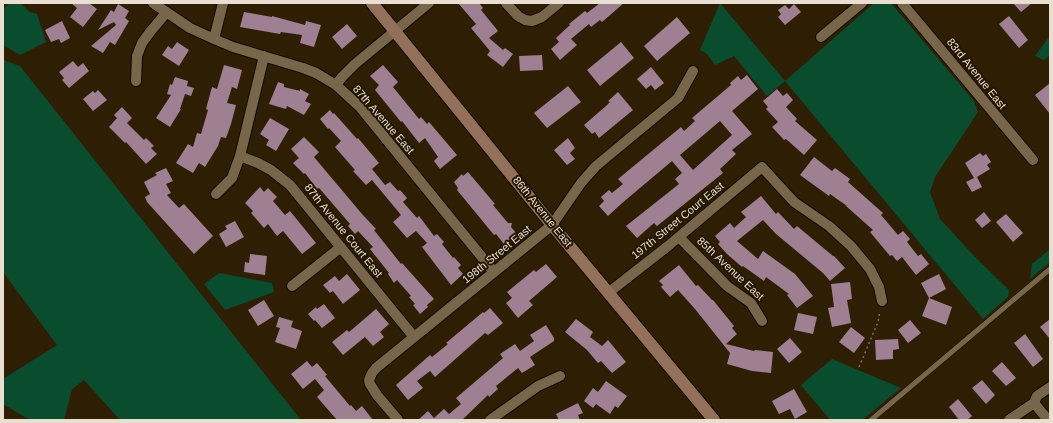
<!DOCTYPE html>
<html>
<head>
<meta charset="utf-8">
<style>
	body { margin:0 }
	#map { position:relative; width:1053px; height:423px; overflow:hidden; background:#2e1f04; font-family:Arial,sans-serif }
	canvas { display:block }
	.frame { position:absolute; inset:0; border:4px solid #e9dfd0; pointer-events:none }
</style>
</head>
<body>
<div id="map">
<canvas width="1053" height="423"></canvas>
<div class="frame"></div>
</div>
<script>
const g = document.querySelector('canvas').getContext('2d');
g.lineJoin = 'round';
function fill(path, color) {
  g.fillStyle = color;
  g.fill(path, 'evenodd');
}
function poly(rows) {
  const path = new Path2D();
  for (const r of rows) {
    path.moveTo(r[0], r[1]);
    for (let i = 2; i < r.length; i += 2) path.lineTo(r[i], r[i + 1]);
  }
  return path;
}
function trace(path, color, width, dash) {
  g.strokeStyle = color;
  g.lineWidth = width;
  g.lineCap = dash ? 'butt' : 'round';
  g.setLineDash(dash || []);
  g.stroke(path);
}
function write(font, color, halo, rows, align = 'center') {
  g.font = font + ' Arial,sans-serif';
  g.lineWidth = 4;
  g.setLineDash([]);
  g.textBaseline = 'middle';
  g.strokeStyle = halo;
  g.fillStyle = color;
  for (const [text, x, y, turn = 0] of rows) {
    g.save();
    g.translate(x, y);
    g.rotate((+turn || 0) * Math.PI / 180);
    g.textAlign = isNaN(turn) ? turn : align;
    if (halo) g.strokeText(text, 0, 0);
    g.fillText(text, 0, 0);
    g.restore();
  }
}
const green = poly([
	[10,3,20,3,30,12,37,14,46,42,20,55,3,45,3,9],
	[720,3,785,81,874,3,891,3,974,101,978,112,935,177,930,192,940,219,974,256,1009,290,1008,297,983,319,785,81,767,96,734,56,715,65,707,54,700,50],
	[1050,27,1050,55,1044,60,1035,56,1049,37],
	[3,60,20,66,301,420,120,420,84,380,72,389,64,420,30,420,3,404,3,379,57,345,3,272],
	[1050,249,1050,262,1030,279,1032,264],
	[219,273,272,283,274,292,225,310,204,284],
	[832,359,901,388,862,420,830,420,801,385]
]);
const building = poly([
	[71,3,89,3,97,9,83,27,70,17,77,8],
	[458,3,479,3,483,8,481,10,498,31,489,38,503,50,505,48,513,54,503,67,487,55,490,51,471,28,476,24],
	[600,3,624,3,602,22,600,20,591,27,589,24,571,39,577,45,560,60,551,49,559,42,556,38,570,25,569,24,585,11,587,13],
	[1013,3,1032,3,1021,12],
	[118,4,129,11,125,18,129,21,115,45,110,42,103,53,91,46,116,25,114,22,98,30,111,10,114,12],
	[794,4,801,12,785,25,778,17,781,14,778,10,785,5,789,9],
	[244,12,272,17,272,16,305,25,306,21,321,25,314,47,300,43,302,35,281,32,280,34,240,27],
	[1009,16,1028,40,1019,48,999,24],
	[677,17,690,33,657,61,644,46],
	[62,21,70,38,61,43,59,39,51,42,45,30],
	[347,24,357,36,342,49,332,37],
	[177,42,189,50,179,66,162,55,168,46,172,49],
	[621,42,634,58,600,86,587,70],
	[542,55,543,70,520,71,519,56],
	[73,61,78,67,83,63,89,71,69,88,62,80,64,78,59,72],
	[224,65,242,70,237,89,232,87,227,103,236,105,231,124,226,138,221,137,218,146,205,167,199,163,193,173,176,163,188,144,193,147,197,133,201,134,208,110,206,109,212,87,217,89],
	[383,65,398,82,393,87,419,119,421,117,427,124,429,122,457,155,440,169,434,161,438,157,425,138,419,143,402,121,401,122,375,90,379,85,370,76],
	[651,67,664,83,655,90,651,85,646,89,637,79],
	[747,75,758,89,732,111,752,134,732,150,736,154,720,169,723,173,657,226,654,223,637,238,626,226,679,184,675,179,682,173,672,161,621,204,608,216,599,206,604,201,601,197,609,190,612,193,623,184,618,179,681,127,684,131,695,121,692,118,731,85,730,83,738,76,741,80],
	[720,121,732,135,693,170,680,155],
	[175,77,188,81,187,86,194,88,191,96,185,94,180,109,181,109,170,127,156,118,171,95,167,94,170,84,172,85],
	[278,82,284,84,284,87,300,91,300,89,309,94,305,101,311,104,304,115,287,106,286,109,269,104],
	[1050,83,1050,114,1035,95],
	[568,86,581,102,547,128,534,113],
	[777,89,783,96,787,93,793,100,786,107,797,119,795,121,817,140,804,155,786,139,784,140,772,127,778,122,766,109,768,107,763,101],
	[98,90,107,100,93,111,83,99,93,91,95,93],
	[618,92,633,110,599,138,595,132,592,134,584,125,606,106,610,102,608,101],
	[122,107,132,118,127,123,144,140,146,138,154,146,151,148,157,154,146,164,126,142,125,143,109,127,117,118,114,115],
	[330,110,333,114,334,113,357,139,358,138,379,163,372,169,385,185,390,182,398,191,400,190,407,198,403,202,417,218,419,216,434,236,437,234,444,242,442,244,453,258,454,257,461,265,458,268,463,274,451,285,422,247,427,243,416,231,407,238,393,222,401,215,372,180,366,185,353,171,355,170,335,147,341,141,329,128,328,129,320,119],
	[270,118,289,129,276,151,266,145,269,140,260,134],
	[304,137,319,152,314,157,362,214,376,229,374,230,401,264,402,263,434,299,427,305,428,307,420,314,413,305,415,304,409,297,411,296,397,280,394,283,388,274,389,273,370,249,373,247,358,231,355,234,348,226,350,224,326,196,319,188,317,189,305,173,304,174,293,163,299,158,291,149],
	[568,138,575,148,570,153,575,159,567,165,554,150],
	[980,153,983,156,986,154,991,162,987,165,990,169,977,177,982,187,972,192,966,182,974,178,965,163],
	[814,157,832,171,835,168,850,179,848,182,883,213,881,215,898,235,903,231,910,239,907,242,918,256,921,254,929,264,916,275,902,257,897,261,892,255,890,256,870,232,873,230,846,206,847,206,830,194,829,196,800,175],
	[166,168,173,181,166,184,171,193,167,195,179,208,184,204,213,236,194,254,147,202,145,197,150,194,144,182,157,175,155,173],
	[468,172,495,204,493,205,508,223,512,223,511,227,517,234,504,244,496,234,494,235,457,190,458,188,454,182,462,174,463,176],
	[260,187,264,192,268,188,277,197,273,201,285,215,290,211,316,243,302,254,283,231,277,236,268,224,264,228,251,213,253,211,245,203],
	[761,196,776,214,778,212,794,229,797,226,833,256,834,256,845,268,830,281,823,273,776,234,763,220,737,241,758,259,763,251,795,274,813,296,797,308,787,295,789,294,766,277,764,281,743,266,742,267,727,254,718,244,720,242,715,236,730,223,734,228,746,217,741,212],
	[984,212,991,221,982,228,975,220],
	[1006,214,1023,233,1013,242,996,222],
	[235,221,244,237,226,247,219,234,227,229,225,226],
	[250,254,267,256,265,275,244,272,245,262,249,263],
	[546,264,557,277,529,301,533,305,518,318,506,303,512,298,507,292,534,270,536,272],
	[679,265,696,286,698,285,712,300,713,300,734,326,732,328,737,334,726,344,754,351,755,350,773,352,771,373,752,371,727,364,730,353,695,309,678,290,670,297,661,287,663,285,659,281],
	[347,274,360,290,343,304,333,291,330,293,323,285,335,276,339,281],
	[939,274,946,289,929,298,921,283],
	[850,282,852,299,847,300,851,323,832,327,828,308,834,307,831,284],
	[929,298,952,307,946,325,922,316],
	[264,300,274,316,258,326,248,310],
	[324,304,335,318,322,328,315,320,314,321,308,314,316,307,317,309],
	[490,308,503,323,488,335,485,333,435,377,430,371,417,381,423,388,408,400,396,385,430,355,432,357,448,344,446,343,483,312,484,313],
	[376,309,389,324,380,332,384,337,373,346,365,337,343,355,332,342,347,330,349,332],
	[798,313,817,317,813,334,794,330],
	[279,317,293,321,291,327,302,331,296,349,275,342,280,328,276,327],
	[576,319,593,332,590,337,602,346,608,340,626,362,612,373,601,361,598,363,587,350,565,332],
	[1050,319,1050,339,1040,327],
	[910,320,921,333,908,343,898,330],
	[546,325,554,338,554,341,530,357,535,365,522,373,518,368,496,386,498,389,489,397,488,395,462,420,418,420,428,411,434,418,444,409,449,414,461,404,456,398,503,358,500,354,515,344,520,351,534,341,530,335],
	[851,327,865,338,854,353,839,342],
	[1025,334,1043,359,1033,367,1014,343],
	[790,338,802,352,789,363,777,349],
	[898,339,899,349,893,350,893,359,876,360,875,340],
	[307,361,312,367,317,363,327,375,325,376,350,406,351,405,356,411,362,406,373,420,337,420,317,397,324,390,315,379,303,389,291,374],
	[1002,362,1016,378,1006,386,992,371],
	[982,380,995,395,986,404,972,388],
	[606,381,627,396,618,408,615,406,610,414,596,404,593,408,584,401,593,388,598,392],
	[794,389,807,412,795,419,790,409,779,414,772,401],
	[958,399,972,416,967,420,959,420,949,407],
	[578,403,583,413,578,415,580,420,559,420,556,414]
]);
const path = poly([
	[859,367,878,322,880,311]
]);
const lane = poly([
	[871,420,1050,269]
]);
const street = poly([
	[153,3,190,28,214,39,233,47,303,68,316,73,336,85,360,107,494,272],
	[506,3,518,16,525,20,532,21,542,17,559,3],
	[902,3,1033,160],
	[821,37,862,3],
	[214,39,223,3],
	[136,81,137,56,142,43,150,32,166,13],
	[336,85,342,77,355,64,429,3],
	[240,156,258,163,271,170,290,185,414,337],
	[216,194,232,178,240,156,264,56],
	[679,237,727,286,751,303,762,321],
	[292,286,341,247],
	[608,293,668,246,762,167,794,202,829,226,851,246,870,269,879,287,882,301],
	[1034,403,1048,420],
	[398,420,377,395,370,384,369,380,372,373,376,368,552,225,581,183,596,166,678,98,693,71],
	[490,420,538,386,560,376],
	[1009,420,1034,403,1037,396,1050,387]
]);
const secondary = poly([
	[372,3,552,225,714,420]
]);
const streetNames = [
	["83rd Avenue East",976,74,51],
	["87th Avenue East",383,120,49],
	["86th Avenue East",542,212,51],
	["197th Street Court East",678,221,-39],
	["87th Avenue Court East",343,231,51],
	["198th Street East",497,255,-39],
	["85th Avenue East",730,269,43]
];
fill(green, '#094d2e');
fill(building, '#9f7f92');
trace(lane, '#140900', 6);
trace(street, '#140900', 12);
trace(secondary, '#140900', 14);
trace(path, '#7d705a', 1.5, [2, 3]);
trace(lane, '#77664a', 5);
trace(street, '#77664a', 10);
trace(secondary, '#93705a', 12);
write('11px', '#e9dfd0', '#241600', streetNames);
</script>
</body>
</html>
